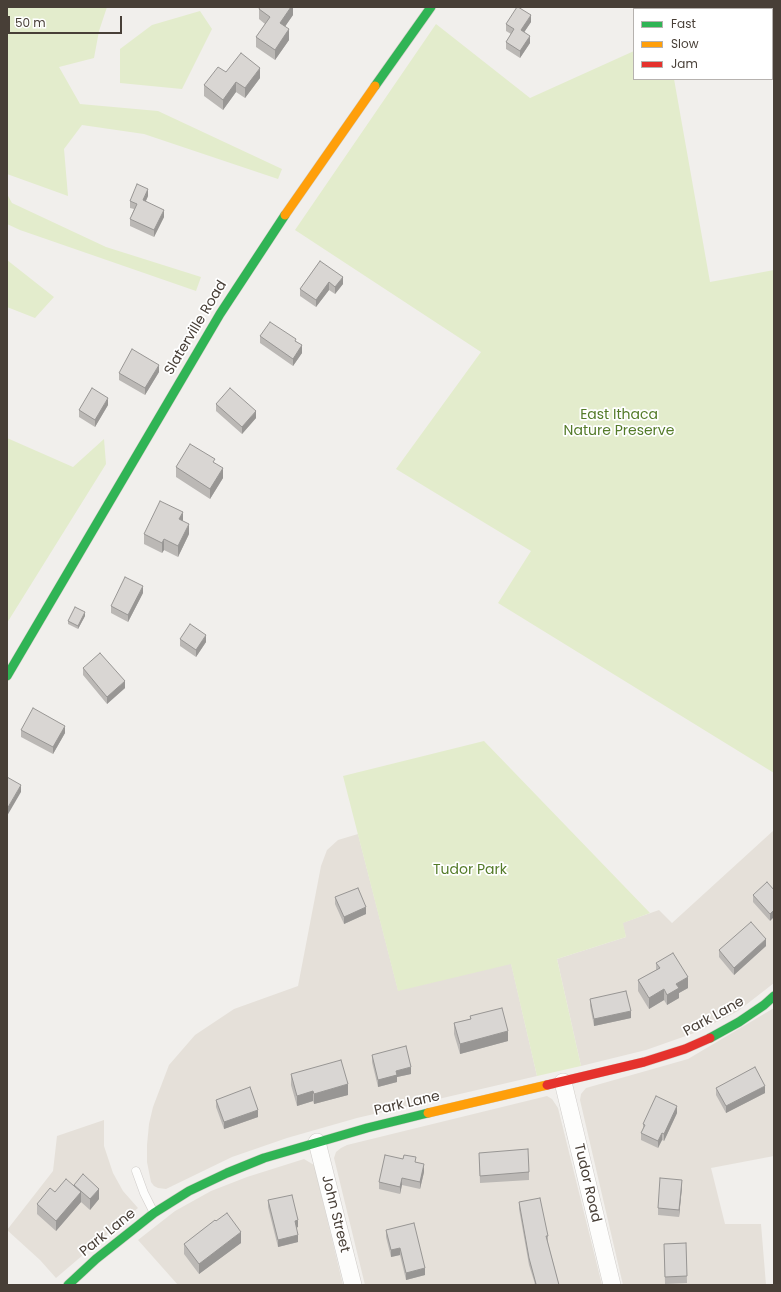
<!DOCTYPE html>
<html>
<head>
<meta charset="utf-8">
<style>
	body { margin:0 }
	#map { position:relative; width:781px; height:1292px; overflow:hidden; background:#f1efec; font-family:Poppins,sans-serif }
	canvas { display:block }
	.frame { position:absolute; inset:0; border:8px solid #483f37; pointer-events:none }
	.legend { position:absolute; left:633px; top:8px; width:140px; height:72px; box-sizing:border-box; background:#fff; border:1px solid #b6b2af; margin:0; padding:5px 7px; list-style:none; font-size:12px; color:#483f37 }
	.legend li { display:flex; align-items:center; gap:8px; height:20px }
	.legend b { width:20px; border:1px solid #b6b2af }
	.scale { position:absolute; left:8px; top:16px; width:114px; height:18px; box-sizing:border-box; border:2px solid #483f37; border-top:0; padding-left:5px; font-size:12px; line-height:14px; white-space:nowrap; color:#483f37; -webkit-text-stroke:3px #fff; paint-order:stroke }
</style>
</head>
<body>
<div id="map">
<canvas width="781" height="1292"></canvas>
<div class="frame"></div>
<ul class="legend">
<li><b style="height:5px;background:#30b455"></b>Fast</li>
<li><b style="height:5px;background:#ff9f0a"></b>Slow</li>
<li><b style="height:5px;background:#e5322d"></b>Jam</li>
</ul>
<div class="scale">50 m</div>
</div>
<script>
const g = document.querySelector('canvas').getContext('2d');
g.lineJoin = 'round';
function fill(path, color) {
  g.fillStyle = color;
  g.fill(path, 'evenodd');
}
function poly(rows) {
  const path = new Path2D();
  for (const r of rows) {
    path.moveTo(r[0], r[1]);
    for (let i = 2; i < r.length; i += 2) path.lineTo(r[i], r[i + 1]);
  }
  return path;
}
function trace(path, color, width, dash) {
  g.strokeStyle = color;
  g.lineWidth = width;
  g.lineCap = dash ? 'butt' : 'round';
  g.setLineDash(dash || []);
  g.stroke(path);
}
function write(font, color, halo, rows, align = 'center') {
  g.font = font + ' Poppins,sans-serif';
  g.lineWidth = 3.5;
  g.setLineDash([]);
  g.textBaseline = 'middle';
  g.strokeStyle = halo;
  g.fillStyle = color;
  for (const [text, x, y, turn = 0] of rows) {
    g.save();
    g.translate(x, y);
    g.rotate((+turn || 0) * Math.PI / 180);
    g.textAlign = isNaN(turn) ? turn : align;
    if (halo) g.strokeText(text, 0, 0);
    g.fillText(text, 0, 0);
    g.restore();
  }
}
const residential = poly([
	[774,830,774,983,738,1011,697,1032,646,1050,581,1066,557,959,626,937,622,923,659,910,672,923],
	[358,834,398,990,511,963,537,1076,357,1118,287,1138,232,1157,166,1189,158,1188,154,1186,151,1182,147,1162,147,1145,149,1124,153,1107,169,1065,195,1035,234,1009,298,986,321,866,327,850,338,840],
	[774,1008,774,1156,711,1168,725,1224,761,1224,766,1285,623,1285,580,1100,581,1094,586,1088,593,1086,688,1059],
	[547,1096,552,1099,558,1108,602,1285,365,1285,334,1158,336,1152,341,1148,347,1145],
	[104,1120,104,1146,113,1173,123,1191,138,1208,56,1278,40,1260,7,1230,53,1171,57,1136],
	[304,1159,314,1165,343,1285,178,1285,138,1240,175,1211,211,1191,247,1177]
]);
const green = poly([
	[7,7,107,7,99,31,94,58,59,67,80,104,158,111,282,169,278,179,144,134,82,125,64,149,68,196,7,174],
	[200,11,212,29,182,89,120,83,120,49,152,25],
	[436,24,530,98,634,51,634,79,674,79,710,282,774,270,774,773,498,603,531,551,396,469,481,352,295,230],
	[7,194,12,203,106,247,201,277,196,291,20,230,7,224],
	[7,260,54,297,35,318,7,307],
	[7,438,73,467,104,439,106,464,7,623],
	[484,741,650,913,623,923,626,937,557,959,581,1066,537,1076,511,964,398,991,343,776]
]);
const lane = poly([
	[136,1171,144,1193,154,1213]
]);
const street = poly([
	[563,1082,612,1285],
	[317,1142,353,1285]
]);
const fast = poly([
	[375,86,431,7],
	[7,676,220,314,285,215],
	[710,1038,739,1022,764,1005,774,996],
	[68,1285,96,1259,154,1213,189,1191,227,1173,264,1158,367,1128,428,1113]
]);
const slow = poly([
	[285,215,375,86],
	[428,1113,547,1085]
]);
const jam = poly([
	[547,1085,644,1062,685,1049,710,1038]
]);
const wall = poly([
	[293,7,293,15,285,26,289,40,275,60,256,47,256,37,265,24,259,19,259,9],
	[531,22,524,32,530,43,520,58,506,49,506,42,511,34,506,31,506,24],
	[226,72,260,78,245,98,236,92,223,110,204,96,204,85],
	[148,196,146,201,164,217,154,237,130,226,130,219,134,209,130,208,130,201],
	[320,261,343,284,335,294,329,290,316,307,300,296,300,289],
	[260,336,296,341,302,353,293,366,260,343],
	[159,372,145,395,119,380,119,373],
	[216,404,256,418,242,434,216,411],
	[108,405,95,427,79,417,79,410],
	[215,463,223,478,210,499,176,477,176,467],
	[183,521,189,534,178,557,164,550,162,553,144,544,144,534],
	[143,593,128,622,111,613,111,606],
	[85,616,78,629,68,624,68,621],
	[180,639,206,642,196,657,180,646],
	[83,668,125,688,107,704,83,675],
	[21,730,65,733,53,754,21,737],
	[774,890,770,921,753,902,753,895],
	[335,897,366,914,344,924,335,904],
	[766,946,734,975,719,957,719,950],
	[656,963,688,988,679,993,679,998,667,1005,664,1000,649,1009,638,991,638,980,656,970],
	[590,999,631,1018,594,1026,590,1006],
	[470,1016,508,1041,460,1054,454,1034,454,1023,470,1019],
	[372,1055,411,1074,397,1077,397,1082,378,1087,372,1062],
	[291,1074,348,1095,314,1104,313,1101,297,1106,291,1085],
	[716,1088,765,1093,726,1113,716,1095],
	[216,1100,258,1117,224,1129,216,1107],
	[677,1113,664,1141,662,1140,658,1148,641,1140,641,1133,643,1128,643,1124],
	[479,1153,529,1172,529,1180,480,1183],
	[416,1163,424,1172,420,1189,402,1185,400,1194,379,1189,379,1182],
	[74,1185,99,1199,90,1210,81,1202,56,1231,37,1214,37,1204,55,1192],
	[682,1187,679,1217,658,1215,658,1208],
	[268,1200,298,1227,296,1228,298,1242,278,1247,268,1207],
	[519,1202,548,1236,548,1243,559,1285,535,1284,529,1265,519,1209],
	[216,1221,241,1243,199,1274,184,1254,184,1244],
	[386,1230,425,1275,406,1280,400,1255,391,1257,386,1237],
	[686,1243,687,1283,665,1284,664,1244]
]);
const shadedWall = poly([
	[291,7,293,7,293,15,280,34,280,23],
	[531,15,531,22,521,37,521,30],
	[289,29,289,40,275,60,275,50],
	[530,36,530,43,520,58,520,51],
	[260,68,260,78,245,98,245,88],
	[236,82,236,92,223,110,223,100],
	[148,189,148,196,143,207,143,200],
	[164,210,164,217,154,237,154,230],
	[343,277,343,284,335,294,335,287],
	[329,282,329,290,316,307,316,300],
	[302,345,302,353,293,366,293,359],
	[159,365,159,372,145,395,145,388],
	[108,398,108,405,95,427,95,420],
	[256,411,256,418,242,434,242,427],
	[223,468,223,478,210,499,210,489],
	[183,512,183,523,179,519],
	[189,524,189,534,178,557,178,546],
	[164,539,164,550,162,553,162,543],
	[143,586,143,593,128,622,128,615],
	[85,612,85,616,78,629,78,626],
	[206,635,206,642,196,657,196,650],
	[125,681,125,688,107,704,107,697],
	[65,726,65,733,53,754,53,747],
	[21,785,21,792,7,816,7,809],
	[366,907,366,914,344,924,344,917],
	[774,910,774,917,770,921,770,914],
	[766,939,766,946,734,975,734,968],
	[688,977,688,988,679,993,679,998,667,1005,667,995,676,984],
	[664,989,664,1000,649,1009,649,998],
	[631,1011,631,1018,594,1026,594,1019],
	[508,1031,508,1041,460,1054,460,1044],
	[411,1067,411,1074,397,1077,397,1082,378,1087,378,1080,396,1071],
	[348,1084,348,1095,314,1104,314,1094],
	[765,1086,765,1093,726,1113,726,1106],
	[313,1091,313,1101,297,1106,297,1096],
	[677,1106,677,1113,664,1141,664,1134],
	[258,1110,258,1117,224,1129,224,1122],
	[662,1133,662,1140,658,1148,658,1141],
	[424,1164,424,1172,420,1189,420,1182],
	[402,1178,402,1185,400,1194,400,1187],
	[682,1180,682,1187,679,1217,679,1210],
	[99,1189,99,1199,90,1210,90,1199],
	[81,1192,81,1202,56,1231,56,1221],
	[298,1220,298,1227,295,1228,295,1221],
	[241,1232,241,1243,199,1274,199,1264],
	[298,1235,298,1242,278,1247,278,1240],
	[400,1248,400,1255,391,1257,391,1250],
	[425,1268,425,1275,406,1280,406,1273]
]);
const building = poly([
	[260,7,291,7,280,23,289,29,275,50,256,37,270,17,259,9,260,7],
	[517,7,518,7,531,15,521,30,530,36,520,51,506,42,514,29,506,24,517,7],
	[241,53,260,68,245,88,236,82,223,100,204,85,218,67,226,72,241,53],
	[137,184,148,189,143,200,164,210,154,230,130,219,137,204,130,201,137,184],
	[320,261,343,277,335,287,329,282,316,300,300,289,320,261],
	[270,322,296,339,295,341,302,345,293,359,260,336,270,322],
	[132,349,159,365,145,388,119,373,132,349],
	[92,388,108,398,95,420,79,410,92,388],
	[230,388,256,411,242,427,216,404,230,388],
	[190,444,215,459,213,462,223,468,210,489,176,467,190,444],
	[160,501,183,512,179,519,189,524,178,546,164,539,162,543,144,534,160,501],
	[125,577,143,586,128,615,111,606,125,577],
	[75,607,85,612,78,626,68,621,75,607],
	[190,624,206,635,196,650,180,639,190,624],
	[100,653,125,681,107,697,83,668,100,653],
	[33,708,65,726,53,747,21,730,33,708],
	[7,777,21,785,7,809,7,777],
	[767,882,774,890,774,910,770,914,753,895,767,882],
	[358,888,366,907,344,917,335,897,358,888],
	[751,922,766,939,734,968,719,950,751,922],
	[673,953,688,977,676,984,679,988,667,995,664,989,649,998,638,980,660,968,656,963,673,953],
	[626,991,631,1011,594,1019,590,999,626,991],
	[502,1008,508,1031,460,1044,454,1023,471,1019,470,1016,502,1008],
	[406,1046,411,1067,396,1071,397,1075,378,1080,372,1055,406,1046],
	[341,1060,348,1084,314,1094,313,1091,297,1096,291,1074,341,1060],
	[755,1067,765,1086,726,1106,716,1088,755,1067],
	[250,1087,258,1110,224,1122,216,1100,250,1087],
	[656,1096,677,1106,664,1134,662,1133,658,1141,641,1133,645,1125,643,1124,656,1096],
	[528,1149,529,1172,480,1176,479,1153,528,1149],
	[385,1155,403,1159,404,1155,416,1157,415,1162,424,1164,420,1182,402,1178,400,1187,379,1182,385,1155],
	[83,1174,99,1189,90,1199,74,1185,83,1174],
	[660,1178,682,1180,679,1210,658,1208,660,1178],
	[66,1179,81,1192,56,1221,37,1204,50,1188,55,1192,66,1179],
	[292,1195,298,1220,295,1221,298,1235,278,1240,268,1200,292,1195],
	[540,1198,548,1236,546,1236,559,1285,532,1285,536,1284,529,1258,519,1202,540,1198],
	[227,1213,241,1232,199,1264,184,1244,215,1220,216,1221,227,1213],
	[414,1223,425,1268,406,1273,400,1248,391,1250,386,1230,414,1223],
	[686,1243,687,1276,665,1277,664,1244,686,1243]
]);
const streetNames = [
	["Slaterville Road",196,328,-59],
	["Park Lane",714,1017,-29],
	["Park Lane",407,1104,-13],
	["Tudor Road",587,1183,77],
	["John Street",335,1214,76],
	["Park Lane",108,1233,-39]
];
const parkNames = [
	["East Ithaca",619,415],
	["Nature Preserve",619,431],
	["Tudor Park",470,870]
];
fill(residential, '#e5e0d9');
fill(green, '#e3eccc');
trace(lane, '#cfccc9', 9);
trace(street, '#cfccc9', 18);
trace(fast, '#d2ccc4', 10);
trace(slow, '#d2ccc4', 10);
trace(jam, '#d2ccc4', 10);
trace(lane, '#fdfdfc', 8);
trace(street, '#fdfdfc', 17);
trace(fast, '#30b455', 9);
trace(slow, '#ff9f0a', 9);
trace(jam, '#e5322d', 9);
fill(wall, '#bbb8b5');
fill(shadedWall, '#989694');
fill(building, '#d9d6d3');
trace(building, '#989694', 1);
write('14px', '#483f37', '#fff', streetNames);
write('14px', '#547b29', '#fff', parkNames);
</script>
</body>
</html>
